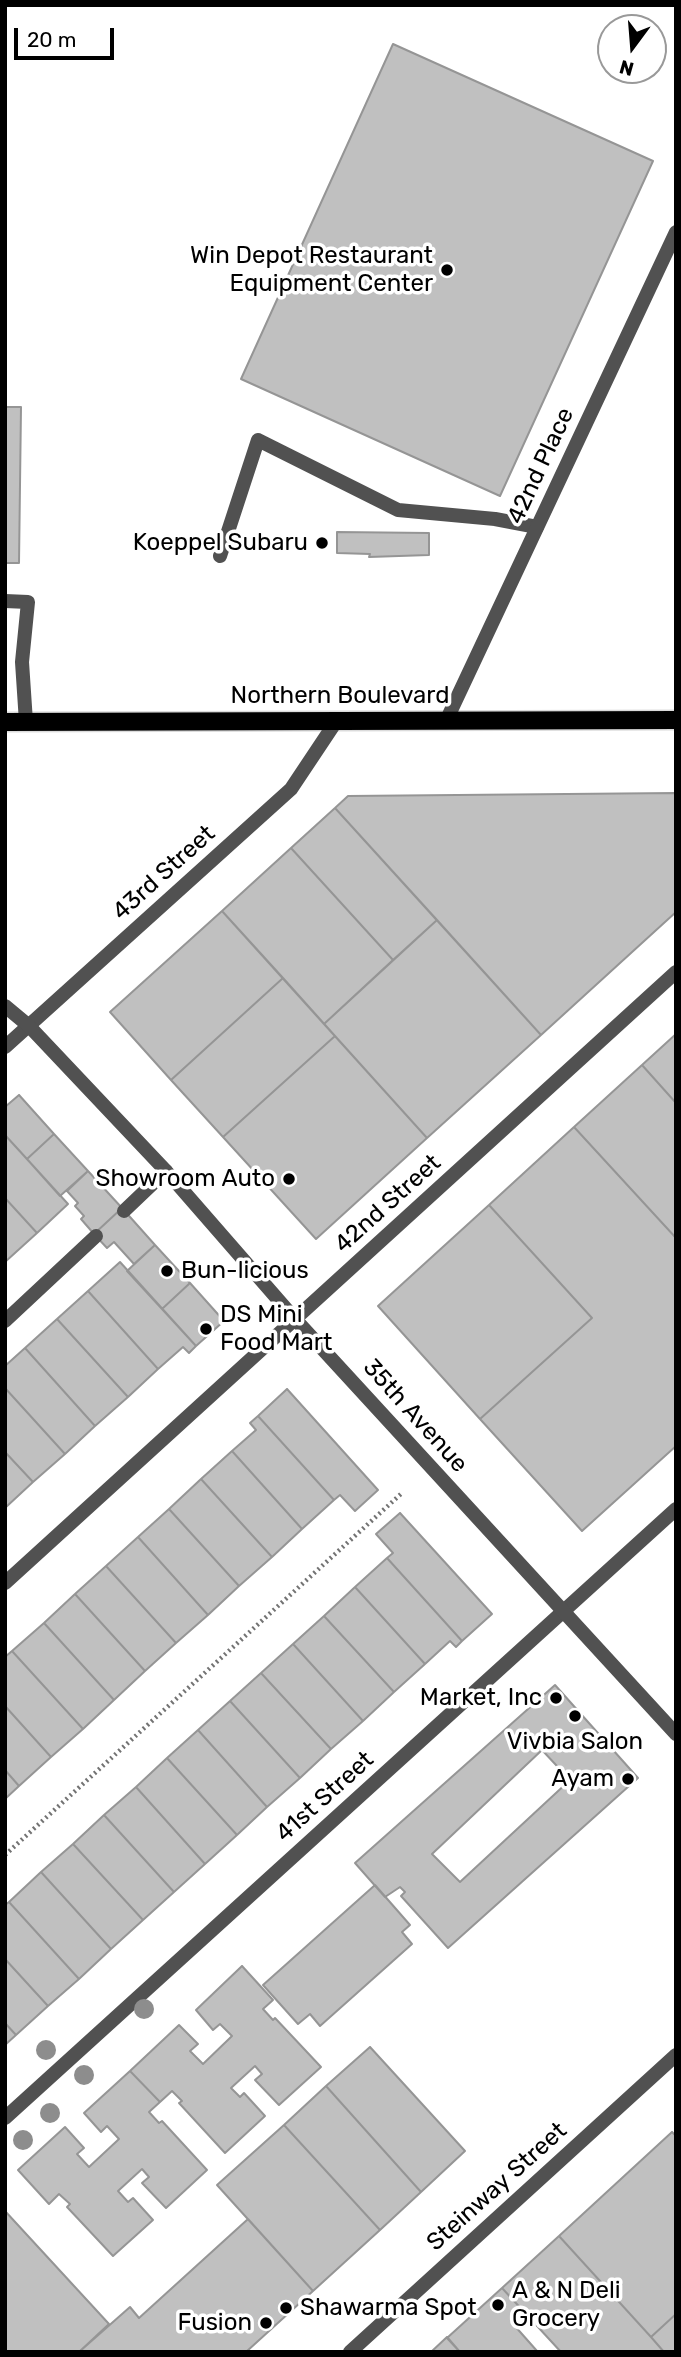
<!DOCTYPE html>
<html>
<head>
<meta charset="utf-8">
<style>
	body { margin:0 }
	#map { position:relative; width:681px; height:2357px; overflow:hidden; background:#fff; font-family:Rubik,sans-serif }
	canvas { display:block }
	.frame { position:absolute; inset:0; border:7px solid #000; pointer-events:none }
	.north { position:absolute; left:597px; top:14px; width:70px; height:70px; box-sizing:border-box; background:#fff; border:2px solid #999; border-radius:50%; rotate:196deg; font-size:19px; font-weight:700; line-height:28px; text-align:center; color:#000 }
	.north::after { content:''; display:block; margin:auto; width:24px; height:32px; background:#000; clip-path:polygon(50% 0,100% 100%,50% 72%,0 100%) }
	.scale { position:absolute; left:14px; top:28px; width:100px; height:32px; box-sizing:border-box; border:4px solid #000; border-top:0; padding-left:9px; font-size:21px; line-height:24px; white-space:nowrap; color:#000; -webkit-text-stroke:5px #fff; paint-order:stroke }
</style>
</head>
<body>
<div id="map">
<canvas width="681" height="2357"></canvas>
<div class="frame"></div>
<div class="north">N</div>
<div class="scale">20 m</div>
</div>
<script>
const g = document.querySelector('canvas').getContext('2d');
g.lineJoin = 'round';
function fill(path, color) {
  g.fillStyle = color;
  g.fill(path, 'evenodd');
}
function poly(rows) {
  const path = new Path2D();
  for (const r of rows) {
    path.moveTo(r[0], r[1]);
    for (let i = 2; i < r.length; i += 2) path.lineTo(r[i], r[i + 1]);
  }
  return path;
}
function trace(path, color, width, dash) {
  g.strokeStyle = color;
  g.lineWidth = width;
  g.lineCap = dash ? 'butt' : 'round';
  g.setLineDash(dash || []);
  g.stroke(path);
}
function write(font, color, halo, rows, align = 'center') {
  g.font = font + ' Rubik,sans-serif';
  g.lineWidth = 7;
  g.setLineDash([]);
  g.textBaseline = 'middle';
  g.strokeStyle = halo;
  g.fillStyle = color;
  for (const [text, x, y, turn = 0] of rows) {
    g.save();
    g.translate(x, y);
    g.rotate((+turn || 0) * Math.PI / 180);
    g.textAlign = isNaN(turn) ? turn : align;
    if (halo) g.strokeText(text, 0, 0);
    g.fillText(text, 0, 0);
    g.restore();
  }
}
const building = poly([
	[393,44,653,161,500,496,241,379,393,44],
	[5,407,21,407,19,563,5,563,5,407],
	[337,532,429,533,429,555,369,557,370,554,337,553,337,532],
	[676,793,676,912,541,1035,335,808,348,796,676,793],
	[335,808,437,920,393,960,291,848,335,808],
	[291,848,393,960,324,1024,222,911,291,848],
	[222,911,283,978,171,1080,110,1012,222,911],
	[437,920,541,1035,427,1138,324,1024,437,920],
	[283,978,335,1036,223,1137,171,1080,283,978],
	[676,1034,676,1103,642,1065,676,1034],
	[335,1036,427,1138,316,1239,223,1137,335,1036],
	[642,1065,676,1103,676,1238,574,1127,642,1065],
	[19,1095,54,1134,27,1159,5,1135,5,1107,19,1095],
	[574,1127,676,1238,676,1446,582,1531,480,1419,592,1318,489,1205,574,1127],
	[54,1134,88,1171,60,1196,27,1159,54,1134],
	[5,1135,68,1204,37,1233,5,1198,5,1135],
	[88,1171,122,1208,94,1234,81,1219,84,1216,75,1206,78,1203,67,1191,88,1171],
	[5,1198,37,1233,5,1262,5,1198],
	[489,1205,592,1318,480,1419,378,1306,489,1205],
	[122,1208,155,1245,134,1264,114,1242,107,1248,94,1234,122,1208],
	[155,1245,190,1283,162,1309,127,1271,155,1245],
	[120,1262,196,1346,189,1353,183,1347,158,1369,88,1291,120,1262],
	[190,1283,224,1321,196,1346,162,1309,190,1283],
	[88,1291,158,1369,128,1397,57,1319,88,1291],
	[57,1319,128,1397,95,1426,25,1348,57,1319],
	[25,1348,95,1426,65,1454,5,1388,5,1366,25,1348],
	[5,1388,65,1454,33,1482,5,1452,5,1388],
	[287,1389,378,1490,355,1511,340,1495,334,1500,258,1416,287,1389],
	[258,1416,334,1500,302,1529,232,1451,256,1430,250,1423,258,1416],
	[232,1451,302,1529,272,1557,201,1479,232,1451],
	[5,1452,33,1482,5,1508,5,1452],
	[201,1479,272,1557,239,1586,169,1509,201,1479],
	[169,1509,239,1586,208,1615,138,1537,169,1509],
	[400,1513,492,1614,462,1641,387,1558,393,1553,376,1534,400,1513],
	[138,1537,208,1615,176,1643,106,1566,138,1537],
	[387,1558,462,1641,456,1647,450,1641,425,1664,355,1587,387,1558],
	[106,1566,176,1643,145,1671,75,1594,106,1566],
	[355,1587,425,1664,394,1692,324,1616,355,1587],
	[75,1594,145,1671,114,1700,44,1623,75,1594],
	[324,1616,394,1692,363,1721,293,1644,324,1616],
	[44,1623,114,1700,83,1729,12,1651,44,1623],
	[293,1644,363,1721,331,1749,261,1673,293,1644],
	[12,1651,83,1729,51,1757,5,1706,5,1657,12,1651],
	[261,1673,331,1749,300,1778,230,1701,261,1673],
	[555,1685,638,1778,448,1948,401,1896,405,1892,400,1887,385,1897,355,1863,555,1685],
	[542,1750,570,1780,460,1882,432,1854,542,1750],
	[230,1701,300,1778,267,1807,198,1730,230,1701],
	[5,1706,51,1757,19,1786,5,1770,5,1706],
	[198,1730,267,1807,237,1835,167,1758,198,1730],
	[167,1758,237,1835,205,1864,136,1787,167,1758],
	[5,1770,19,1786,5,1799,5,1770],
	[136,1787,205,1864,174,1892,104,1815,136,1787],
	[104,1815,174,1892,143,1920,73,1844,104,1815],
	[73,1844,143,1920,111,1949,41,1872,73,1844],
	[41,1872,111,1949,79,1979,9,1902,41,1872],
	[375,1885,410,1925,402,1932,412,1944,320,2026,310,2014,298,2024,263,1985,375,1885],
	[9,1902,79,1979,48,2006,5,1959,5,1905,9,1902],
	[5,1959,48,2006,16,2035,5,2023,5,1959],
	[242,1966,273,2000,263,2009,273,2020,275,2018,321,2067,279,2105,255,2080,262,2074,255,2066,231,2088,240,2097,244,2093,265,2116,225,2153,179,2103,182,2101,172,2091,160,2102,130,2071,179,2025,198,2044,190,2051,203,2064,232,2036,220,2024,213,2030,196,2010,242,1966],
	[5,2023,16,2035,5,2045,5,2023],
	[370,2047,465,2151,421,2192,326,2086,370,2047],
	[130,2071,160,2102,149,2112,159,2123,162,2121,207,2170,166,2208,142,2183,149,2177,142,2169,118,2191,128,2202,133,2198,153,2220,113,2256,67,2207,70,2204,59,2194,49,2204,18,2170,65,2127,84,2148,77,2154,89,2167,119,2139,107,2126,101,2132,84,2113,130,2071],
	[326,2086,421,2192,380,2230,284,2125,326,2086],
	[284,2125,380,2230,313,2291,217,2185,284,2125],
	[672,2132,676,2136,676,2314,651,2337,559,2236,672,2132],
	[5,2211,109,2324,79,2352,5,2352,5,2211],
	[248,2219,313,2291,246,2352,79,2352,130,2307,139,2318,248,2219],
	[559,2236,651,2337,664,2352,561,2352,526,2314,502,2288,559,2236],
	[502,2288,526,2314,514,2325,537,2351,543,2352,460,2352,447,2338,502,2288],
	[676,2314,676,2352,664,2352,651,2337,676,2314],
	[447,2337,460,2352,431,2352,447,2337]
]);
const path = poly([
	[5,1855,402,1493]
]);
const service = poly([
	[220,556,258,440,398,510,495,519,537,527],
	[5,601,28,602,22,662,26,722],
	[124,1211,166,1171],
	[5,1321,96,1236]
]);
const minor = poly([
	[447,719,676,232],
	[5,1047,291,789,337,720],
	[5,1583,676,972],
	[5,2118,676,1509]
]);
const tertiary = poly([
	[5,1006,29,1026,166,1171,295,1319,676,1734],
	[350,2352,676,2055]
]);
const primary = poly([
	[5,722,676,720]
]);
const trees = [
	[144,2009],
	[46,2050],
	[84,2075],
	[50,2113],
	[23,2140]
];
const markers = [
	[447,270,7,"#000"],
	[322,543,7,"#000"],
	[289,1179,7,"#000"],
	[167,1271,7,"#000"],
	[206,1329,7,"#000"],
	[556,1698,7,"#000"],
	[575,1716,7,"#000"],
	[628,1779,7,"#000"],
	[498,2305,7,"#000"],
	[286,2308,7,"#000"],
	[266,2323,7,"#000"]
];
const poiNames = [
	["Win Depot Restaurant",433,256],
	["Equipment Center",433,284],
	["Koeppel Subaru",308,543],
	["Showroom Auto",275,1179],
	["Bun-licious",181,1271,"left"],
	["DS Mini",220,1315,"left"],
	["Food Mart",220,1343,"left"],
	["Market, Inc",542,1698],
	["Vivbia Salon",575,1742,"center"],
	["Ayam",614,1779],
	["A & N Deli",512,2291,"left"],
	["Grocery",512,2319,"left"],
	["Shawarma Spot",300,2308,"left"],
	["Fusion",252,2323]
];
const streetNames = [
	["42nd Place",541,466,-65],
	["Northern Boulevard",340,696],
	["43rd Street",164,873,-42],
	["42nd Street",388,1204,-42],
	["35th Avenue",415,1416,48],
	["41st Street",325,1797,-42],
	["Steinway Street",497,2187,-42]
];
fill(building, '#c0c0c0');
trace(building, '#959595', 2);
trace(primary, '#dbdbdb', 21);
trace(path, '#737373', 4.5, [2, 3.5]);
trace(service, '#515151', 14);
trace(minor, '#515151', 14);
trace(tertiary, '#515151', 14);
trace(primary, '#000', 18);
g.fillStyle = '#8d8d8d';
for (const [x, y] of trees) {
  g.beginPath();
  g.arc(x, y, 10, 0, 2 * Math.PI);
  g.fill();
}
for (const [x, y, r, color] of markers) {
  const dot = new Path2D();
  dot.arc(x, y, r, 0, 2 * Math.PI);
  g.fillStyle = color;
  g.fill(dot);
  trace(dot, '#fff', 2.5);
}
write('24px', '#000', '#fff', poiNames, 'right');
write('24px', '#000', '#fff', streetNames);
</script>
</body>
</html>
